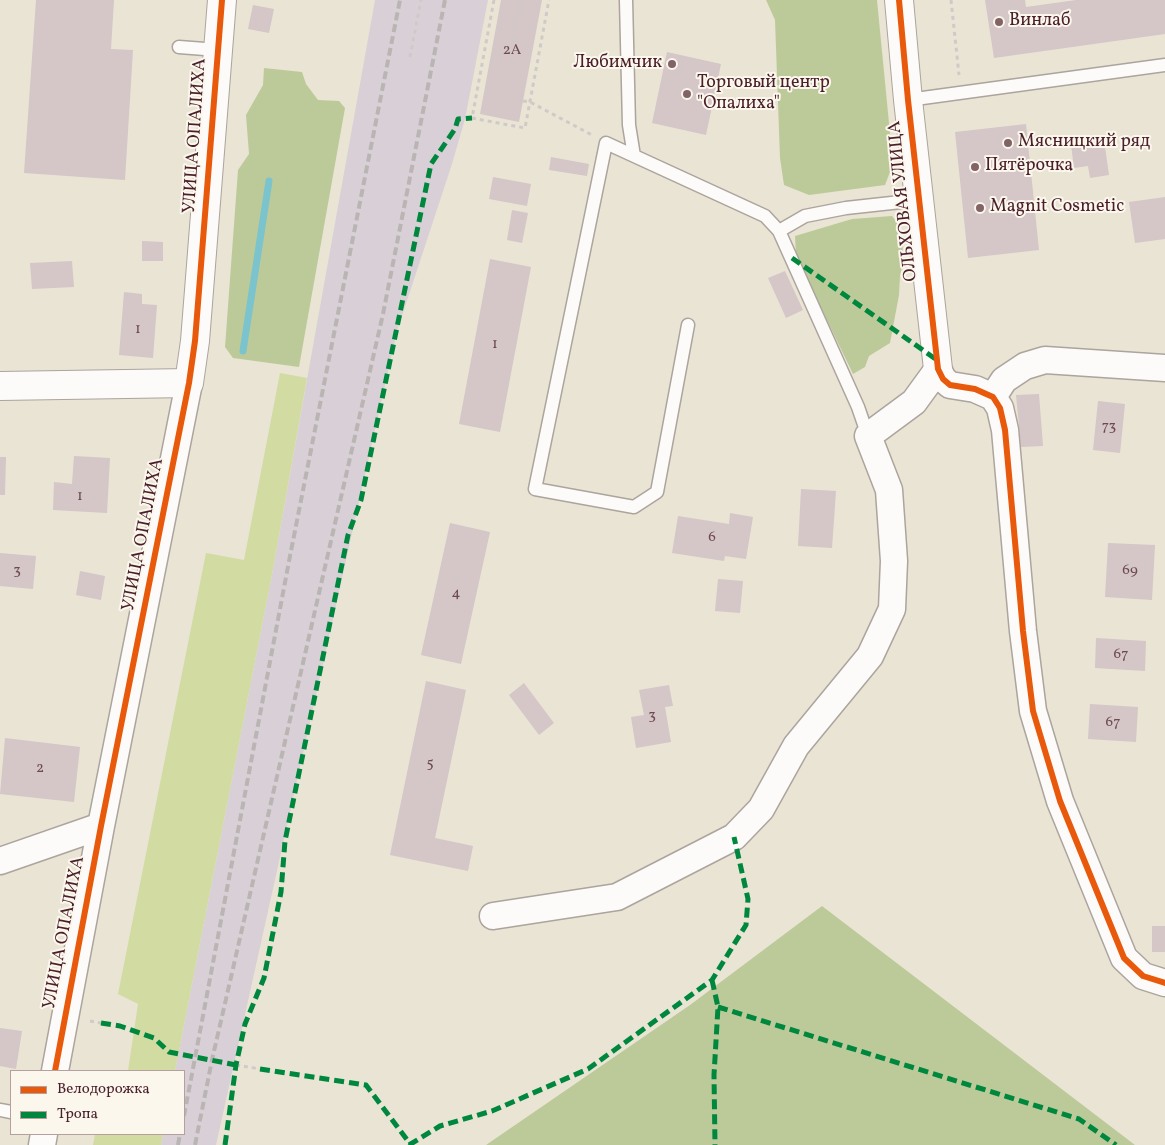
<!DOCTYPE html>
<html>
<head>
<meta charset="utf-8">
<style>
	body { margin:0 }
	#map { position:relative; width:1165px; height:1145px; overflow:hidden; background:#eae4d5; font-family:Vollkorn,serif }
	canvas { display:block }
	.legend { position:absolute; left:10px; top:1070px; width:175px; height:65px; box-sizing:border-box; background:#fbf7ec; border:1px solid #b4a19f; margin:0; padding:6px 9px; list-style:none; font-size:15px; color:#4a1f2b }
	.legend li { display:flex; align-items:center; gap:10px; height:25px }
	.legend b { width:25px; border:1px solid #b4a19f }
</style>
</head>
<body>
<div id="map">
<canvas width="1165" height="1145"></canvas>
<ul class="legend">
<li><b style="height:6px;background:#e8590c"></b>Велодорожка</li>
<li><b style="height:6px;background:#00873e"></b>Тропа</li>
</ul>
</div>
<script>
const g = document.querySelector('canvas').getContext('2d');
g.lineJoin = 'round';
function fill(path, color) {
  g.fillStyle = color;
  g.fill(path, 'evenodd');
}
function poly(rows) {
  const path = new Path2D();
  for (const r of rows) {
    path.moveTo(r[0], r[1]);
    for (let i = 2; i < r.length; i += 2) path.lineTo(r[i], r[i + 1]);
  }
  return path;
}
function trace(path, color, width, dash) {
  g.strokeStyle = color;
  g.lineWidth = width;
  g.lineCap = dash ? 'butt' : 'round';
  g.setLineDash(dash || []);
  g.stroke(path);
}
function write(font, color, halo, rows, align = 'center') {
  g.font = font + ' Vollkorn,serif';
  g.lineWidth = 4;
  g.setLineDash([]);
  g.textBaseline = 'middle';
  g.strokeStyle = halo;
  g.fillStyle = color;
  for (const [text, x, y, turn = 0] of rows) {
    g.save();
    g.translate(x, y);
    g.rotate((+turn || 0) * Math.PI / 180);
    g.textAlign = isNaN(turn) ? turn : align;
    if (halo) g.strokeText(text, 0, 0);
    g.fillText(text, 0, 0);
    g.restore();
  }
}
const industrial = poly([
	[375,0,488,0,465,119,452,164,397,331,216,1145,161,1145,163,1134,184,1134,184,1071,175,1071,273,569]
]);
const green = poly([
	[280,373,307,378,273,569,175,1071,128,1071,138,1004,118,994,206,553,244,560],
	[95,1134,163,1134,161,1145,93,1145]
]);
const forest = poly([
	[766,0,877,0,893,164,885,185,809,195,784,185,780,158,775,20],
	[264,68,302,72,306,84,318,100,339,101,345,108,299,367,233,358,225,347,238,170,249,154,246,115,263,85],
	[892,216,899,225,904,257,900,276,899,295,890,343,869,356,865,367,853,374,796,256,795,236,852,219],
	[822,906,1135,1145,486,1145,690,1005]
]);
const stream = poly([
	[243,351,269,181]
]);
const building = poly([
	[36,0,114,0,111,49,133,50,125,180,24,173],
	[501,0,542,0,519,122,480,114],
	[985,0,1025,0,1026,7,1076,0,1165,0,1165,34,994,58],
	[253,5,274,9,269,33,248,29],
	[667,52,721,64,706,135,652,123],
	[1026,124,1039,250,968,258,955,132],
	[1104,140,1109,175,1090,178,1088,166,1074,168,1071,145],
	[551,157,589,164,587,176,549,170],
	[493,177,531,184,527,206,489,199],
	[1165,197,1165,239,1135,243,1129,202],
	[512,210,528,213,522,243,507,240],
	[142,241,163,242,163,261,142,261],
	[490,259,531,267,500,432,459,424],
	[72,261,74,287,32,289,30,263],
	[785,271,803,310,786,318,768,278],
	[124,292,142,294,142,304,157,305,153,358,119,355],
	[1039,394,1043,446,1021,447,1016,395],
	[1098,401,1125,404,1120,453,1093,450],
	[74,456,110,458,107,513,53,510,54,482,72,484],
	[0,457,6,457,5,495,0,495],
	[801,489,836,491,832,548,798,546],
	[730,513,753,517,746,559,725,556,724,561,672,553,678,516,729,524],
	[450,523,490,532,461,664,421,655],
	[1108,543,1155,545,1152,600,1105,597],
	[0,553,36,556,33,589,0,586],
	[80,571,105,576,101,600,76,595],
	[718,579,743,581,740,613,715,611],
	[1096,638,1146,641,1145,671,1095,668],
	[426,681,466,690,435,838,473,846,468,871,390,855],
	[524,683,554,723,539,735,509,695],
	[669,685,673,706,665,707,671,742,636,748,631,717,644,715,639,690],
	[1090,704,1138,707,1136,742,1088,739],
	[5,738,80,747,74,802,0,794],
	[1152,926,1165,926,1165,952,1152,952],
	[0,1028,22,1031,16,1069,0,1066]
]);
const path = poly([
	[494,0,472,118,525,128,549,0],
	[951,0,959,75],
	[410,57,421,0],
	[510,57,521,0],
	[523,101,530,102,592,135],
	[90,1021,101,1023],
	[236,1065,260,1069]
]);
const lane = poly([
	[626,0,629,125,634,156],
	[179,47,218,50],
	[908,100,1165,65],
	[779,231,805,216,846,208,919,200],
	[688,325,657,492,634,507,535,489,606,143,765,216,779,231,858,407,868,436],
	[0,1110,11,1112]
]);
const street = poly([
	[938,369,943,379,950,385,975,389,993,397,1000,408,1005,430,1023,631,1033,711,1060,801,1124,958,1143,976,1165,983],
	[993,397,1004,380,1025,366,1045,360,1165,368],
	[0,861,101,826],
	[493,916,617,897,734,837,761,809,796,746,870,656,892,609,894,561,889,490,868,436,914,402,938,369],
	[55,1071,101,826,189,383],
	[42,1145,44,1134]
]);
const secondary = poly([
	[899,0,908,100,938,369],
	[0,386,189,383,195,341,222,0]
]);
const rail = poly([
	[184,1116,290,556,400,0],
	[178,1145,180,1134],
	[195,1145,212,1060,383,314,445,0]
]);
const quiet = poly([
	[792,258,937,360],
	[712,980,718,1007,714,1075,715,1145],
	[718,1007,1079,1119,1116,1145],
	[101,1023,120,1026,154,1038,169,1052,236,1065],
	[260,1069,366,1085,411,1145],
	[225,1145,236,1065,245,1024,264,978,281,892,285,841,348,535,361,500,431,164,455,129,458,119,472,118],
	[409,1145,440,1126,492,1111,588,1069,712,980,746,925,748,899,734,837]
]);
const cycleway = poly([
	[899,0,908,100,938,369,943,379,950,385,975,389,993,397,1000,408,1005,430,1023,631,1033,711,1060,801,1124,958,1143,976,1165,983],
	[55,1071,101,826,189,383,195,341,222,0]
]);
const markers = [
	[999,22,5,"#826466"],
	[672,64,5,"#826466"],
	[687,94,5,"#826466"],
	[1008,143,5,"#826466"],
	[975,167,5,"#826466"],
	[980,208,5,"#826466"]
];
const numberNames = [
	["2А",512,51],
	["1",138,330],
	["1",495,345],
	["73",1109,427],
	["1",80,497],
	["6",712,538],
	["3",17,571],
	["69",1130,571],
	["4",456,594],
	["67",1121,655],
	["3",652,716],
	["67",1113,723],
	["5",430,764],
	["2",40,769]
];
const poiNames = [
	["Винлаб",1009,22],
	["Любимчик",662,64,"right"],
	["Торговый центр",697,84],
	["\"Опалиха\"",697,105],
	["Мясницкий ряд",1018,143],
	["Пятёрочка",985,167],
	["Magnit Cosmetic",990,208]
];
const streetNames = [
	["УЛИЦА ОПАЛИХА",196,136,-86],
	["ОЛЬХОВАЯ УЛИЦА",904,201,-96],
	["УЛИЦА ОПАЛИХА",144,535,-79],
	["УЛИЦА ОПАЛИХА",65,933,-79]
];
fill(industrial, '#d8d0d6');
fill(green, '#d1dba2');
fill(forest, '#bcca99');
trace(stream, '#7bc3cd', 7);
fill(building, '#d5c6c7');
trace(lane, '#aca49d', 15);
trace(street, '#aca49d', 29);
trace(secondary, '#aca49d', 30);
trace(path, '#cfcac7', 3, [4, 4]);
trace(lane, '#fcfbf9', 12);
trace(street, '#fcfbf9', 26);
trace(secondary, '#fcfbf9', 28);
trace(rail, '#bab4b3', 4, [8, 4]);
trace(quiet, '#00873e', 5, [10, 5]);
trace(cycleway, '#e8590c', 6);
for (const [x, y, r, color] of markers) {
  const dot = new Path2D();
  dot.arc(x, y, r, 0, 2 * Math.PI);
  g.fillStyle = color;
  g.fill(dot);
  trace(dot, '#fbf7ec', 2);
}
write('15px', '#6d4952', null, numberNames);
write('18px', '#4a1f2b', '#fbf7ec', poiNames, 'left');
write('18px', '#4a1f2b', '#fbf7ec', streetNames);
</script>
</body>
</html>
